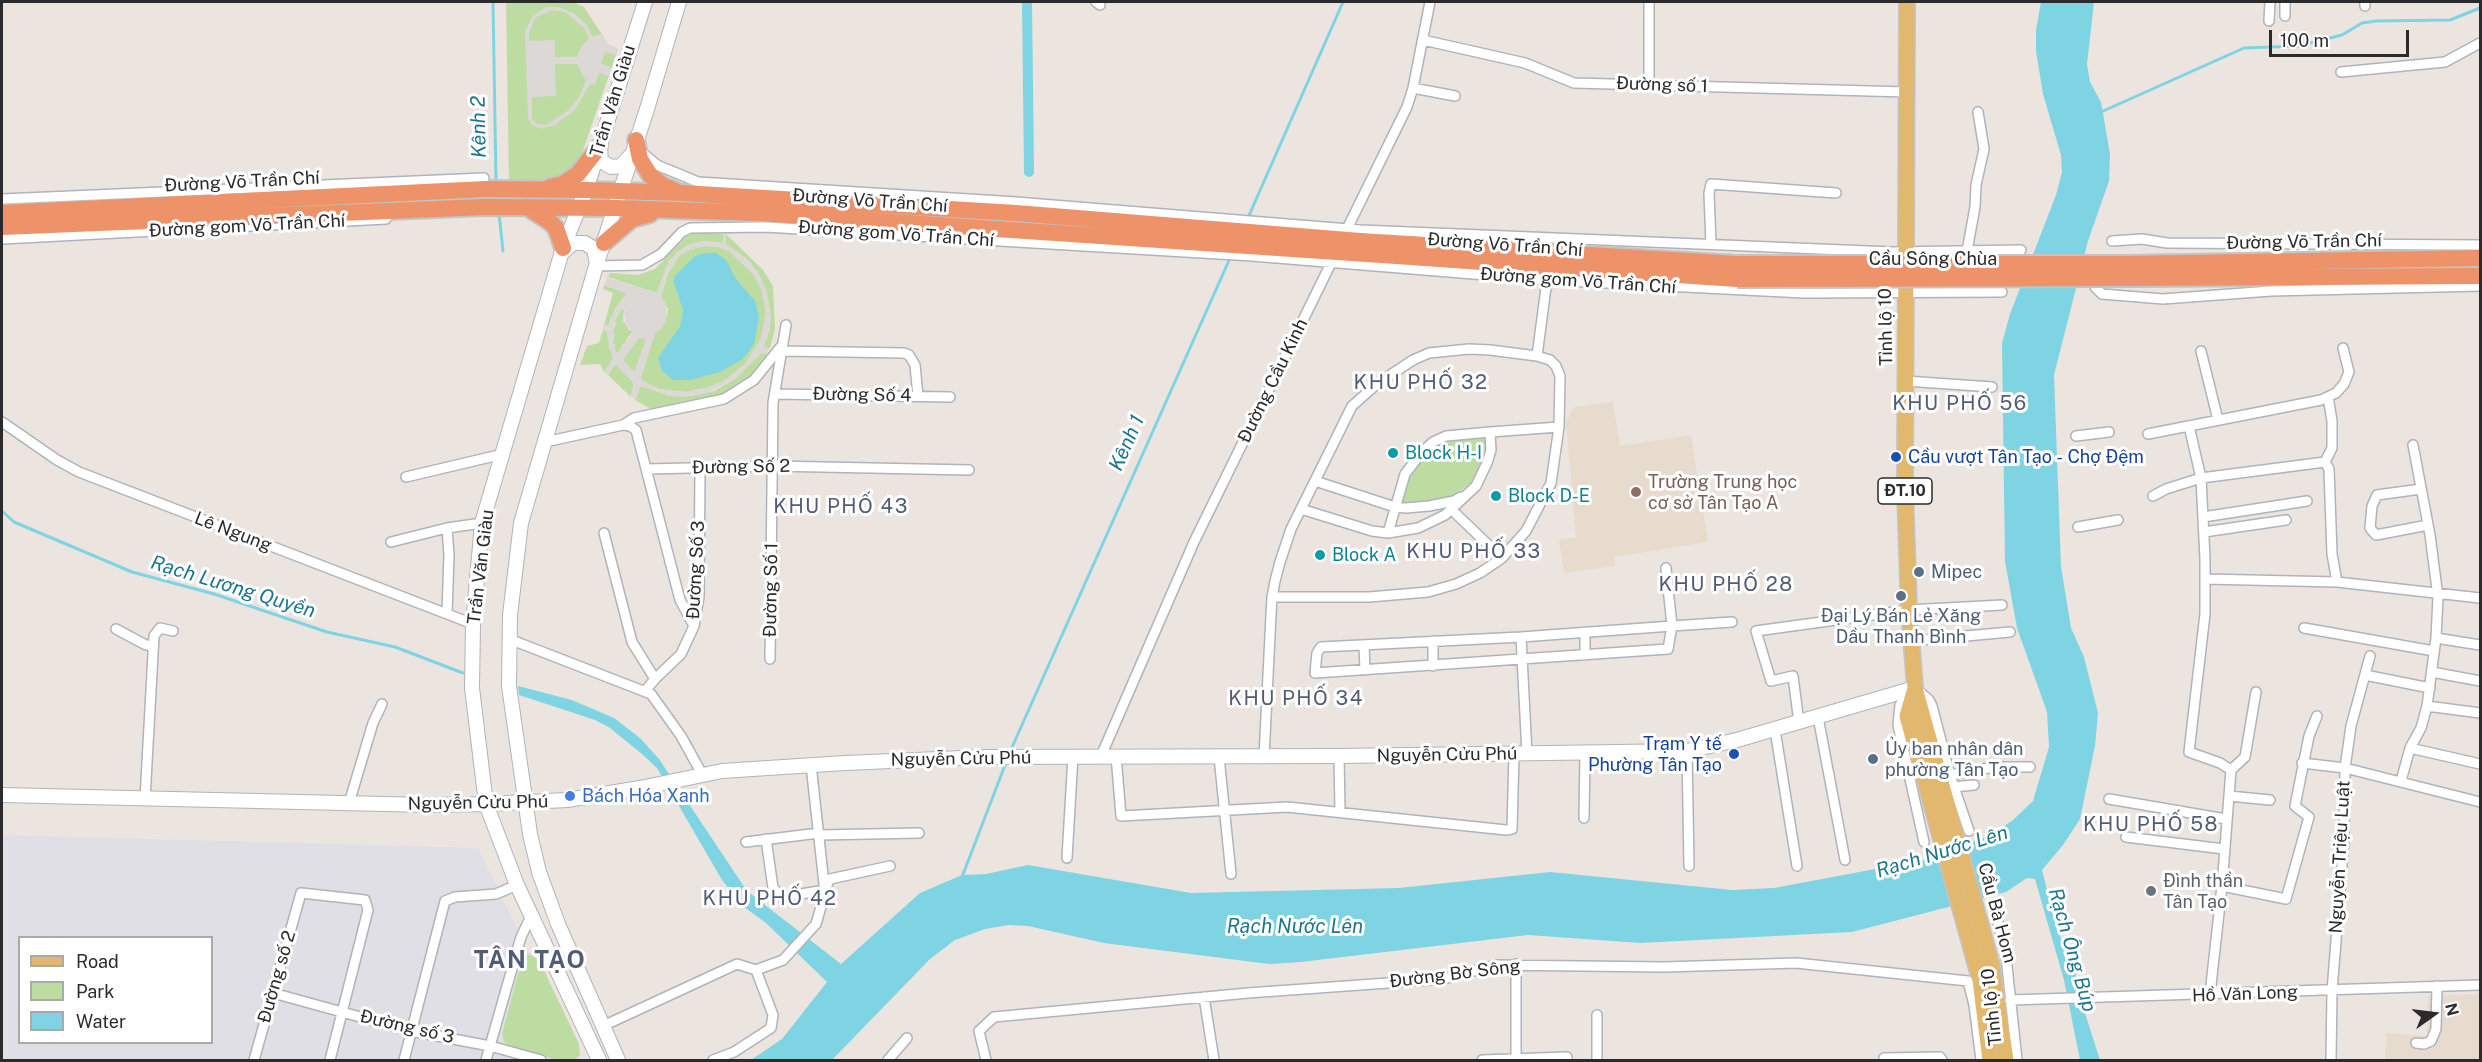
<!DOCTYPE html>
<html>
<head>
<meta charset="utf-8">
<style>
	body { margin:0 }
	#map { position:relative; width:2482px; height:1062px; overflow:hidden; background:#ece5df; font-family:"Public Sans",sans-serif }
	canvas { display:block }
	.frame { position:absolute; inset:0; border:3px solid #2b2b2b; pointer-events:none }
	.legend { position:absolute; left:18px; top:936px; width:195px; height:108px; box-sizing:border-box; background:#fff; border:2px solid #aaa; margin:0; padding:8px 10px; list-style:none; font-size:18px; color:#2b2b2b }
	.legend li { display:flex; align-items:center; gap:12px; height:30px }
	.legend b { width:30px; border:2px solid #aaa }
	.north { position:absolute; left:2404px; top:984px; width:60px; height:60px; -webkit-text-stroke:4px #fff; paint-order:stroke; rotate:76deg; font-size:16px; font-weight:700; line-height:24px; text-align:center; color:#2b2b2b }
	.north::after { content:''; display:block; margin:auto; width:21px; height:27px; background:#2b2b2b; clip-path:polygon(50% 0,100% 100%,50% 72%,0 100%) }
	.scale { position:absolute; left:2269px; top:30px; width:140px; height:27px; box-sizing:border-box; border:3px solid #2b2b2b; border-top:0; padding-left:8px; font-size:18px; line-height:21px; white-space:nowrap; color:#2b2b2b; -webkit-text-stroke:4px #fff; paint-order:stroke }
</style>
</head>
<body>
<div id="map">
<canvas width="2482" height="1062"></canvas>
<div class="frame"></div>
<ul class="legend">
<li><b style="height:8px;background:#e1b86e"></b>Road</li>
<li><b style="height:16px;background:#bddca2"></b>Park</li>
<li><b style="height:16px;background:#7ed4e2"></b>Water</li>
</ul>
<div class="north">N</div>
<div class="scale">100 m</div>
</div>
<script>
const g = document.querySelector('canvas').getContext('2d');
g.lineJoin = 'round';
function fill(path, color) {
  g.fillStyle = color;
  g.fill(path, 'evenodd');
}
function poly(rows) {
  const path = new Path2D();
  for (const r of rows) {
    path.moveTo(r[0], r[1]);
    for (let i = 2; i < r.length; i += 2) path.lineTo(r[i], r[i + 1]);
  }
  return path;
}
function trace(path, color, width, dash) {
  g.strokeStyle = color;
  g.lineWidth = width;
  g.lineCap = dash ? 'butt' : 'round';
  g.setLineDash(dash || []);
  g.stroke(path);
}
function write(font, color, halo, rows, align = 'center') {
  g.font = font + ' "Public Sans",sans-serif';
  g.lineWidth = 6;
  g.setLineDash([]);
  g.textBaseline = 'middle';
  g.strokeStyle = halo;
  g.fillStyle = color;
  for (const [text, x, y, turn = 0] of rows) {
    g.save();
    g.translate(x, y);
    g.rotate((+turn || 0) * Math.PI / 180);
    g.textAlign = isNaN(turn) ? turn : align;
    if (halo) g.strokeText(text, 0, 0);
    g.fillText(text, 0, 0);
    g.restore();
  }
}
const industrial = poly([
	[2,835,478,848,581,1060,2,1060],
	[20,938,212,938,212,1042,20,1042]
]);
const education = poly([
	[1613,402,1620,446,1691,435,1708,542,1614,557,1615,566,1564,573,1559,540,1576,537,1566,422,1574,407],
	[2480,994,2480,1060,2385,1060,2387,1033,2427,1036,2428,996]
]);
const green = poly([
	[506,2,572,2,584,7,609,45,618,49,580,159,567,174,546,183,509,183],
	[695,233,723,234,723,243,705,241,688,245,669,261,657,293,608,277,610,273,638,275,655,269,687,236],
	[726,234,763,270,773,286,775,329,770,348,764,348,764,345,770,329,761,278,750,262,726,244],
	[705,246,718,247,729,251,754,275,762,291,766,313,761,339,745,364,724,381,706,388,686,392,659,389,642,381,641,377,655,333,667,318,668,309,661,296,668,273,680,255,691,249],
	[604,285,627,293,615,309,608,326,604,325,613,293,603,289],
	[622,308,624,309,623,321,628,327,628,329,633,332,628,337,624,345,622,344,623,347,617,354,614,347,615,344,613,345,614,333,612,333,616,323,614,322],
	[603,330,608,332,613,360,604,372,600,364,580,365,587,346,599,343],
	[639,337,646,339,635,373,623,360],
	[762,352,767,353,764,361,751,377,722,394,651,409,635,400,641,386,670,396,692,396,714,391,735,379],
	[614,366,617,366,634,382,631,397,608,375],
	[1466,437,1485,439,1486,453,1482,466,1472,482,1451,498,1400,506,1411,474,1432,446,1446,441],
	[527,954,532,955,540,962,579,1044,580,1055,574,1060,558,1060,512,1048,504,1042,502,1034,522,959]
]);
const plaza = poly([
	[546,7,558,7,575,14,587,25,592,36,601,34,609,45,618,49,616,55,605,52,601,63,612,68,609,76,599,73,595,85,590,84,575,110,555,125,540,129,531,124,528,118,525,31,533,16],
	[551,10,565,12,584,28,589,38,581,47,577,57,555,57,555,40,529,41,529,33,535,18],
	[555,64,577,64,586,81,578,99,566,112,546,125,537,124,532,119,532,97,556,96],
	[723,234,726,234,726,244,746,258,758,272,767,292,771,315,770,329,764,345,764,347,770,348,767,353,759,354,735,379,707,393,684,397,670,396,641,386,635,400,631,397,634,384,617,366,614,366,608,375,604,372,613,358,609,348,607,331,603,330,603,327,604,325,609,325,615,309,627,294,604,285,608,274,610,273,609,278,657,293,666,266,677,252,688,245,700,241,723,243],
	[705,246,718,247,729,251,754,275,762,291,766,312,761,339,745,364,724,381,706,388,686,392,659,389,643,381,641,377,655,333,662,328,667,318,666,304,661,296,667,273,680,255,691,249],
	[624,306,625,321,633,333,617,353,613,345,613,329,616,317],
	[639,338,646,339,634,372,623,360]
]);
const water = poly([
	[2041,2,2094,2,2087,64,2090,82,2101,102,2110,154,2109,181,2088,241,2054,375,2061,567,2071,628,2084,657,2098,713,2095,746,2080,819,2063,845,2042,870,2057,929,2076,974,2076,985,2100,1060,2080,1060,2064,980,2035,879,2027,878,2006,892,1852,932,1640,943,1528,935,1301,962,1269,964,1104,943,1028,926,1009,925,985,929,955,940,930,959,832,1060,751,1060,782,1039,827,982,766,923,744,907,722,880,657,768,642,754,610,728,595,720,519,695,518,686,572,700,614,718,640,738,659,759,747,891,841,964,920,893,962,875,986,874,1028,865,1191,893,1399,888,1550,872,1732,890,1774,888,1923,860,1991,835,2013,820,2033,801,2049,747,2047,712,2017,628,2005,561,2002,343,2010,314,2056,195,2062,172,2061,155,2043,94,2036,51,2036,30],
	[716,253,726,260,736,279,755,301,759,317,754,344,743,359,720,372,690,380,674,380,662,371,658,358,679,328,682,319,683,310,674,283,674,277,694,257,700,254]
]);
const stream = poly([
	[493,2,496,183],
	[2101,112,2244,48,2298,46,2342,35,2362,23,2376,21,2450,20,2480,8],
	[499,213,503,251],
	[1247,220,1343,2],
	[2,511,14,522,132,572,214,594,327,632,395,647,463,673],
	[1009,754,1231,256],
	[962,877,1007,760]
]);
const canal = poly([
	[1027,2,1029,172]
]);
const street = poly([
	[1096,2,1100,5],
	[2285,2,2285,16],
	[2365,2,2365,6],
	[2269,21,2270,2],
	[1423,40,1525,63,1574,83,1907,92],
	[2341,72,2445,62,2480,43],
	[1649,85,1649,2],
	[1413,88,1455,96],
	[644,154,657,165,698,182,1016,202,1361,230,1892,252,2021,250],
	[2,199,484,178],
	[1346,231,1407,107,1413,88,1430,2],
	[2,239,386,219],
	[2112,241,2142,239,2167,243,2480,245],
	[1711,244,1709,193,1711,184,1836,193],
	[1967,251,1975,207,1976,185,1984,149,1978,112],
	[596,266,642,265,661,254,682,232,690,228,765,227,1252,256,1547,280,1804,293,2002,292],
	[2095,287,2102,294,2163,299,2271,291,2480,286],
	[783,351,904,353,909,355,915,365,918,396],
	[2201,351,2218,420],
	[1537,356,1547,280],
	[1906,381,1992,387],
	[775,394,950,397],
	[2,422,57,460,79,472,473,624],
	[623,425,634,418,724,399,754,380,783,344],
	[2189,426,2201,478,2205,559,2205,614,2189,752,2220,763,2231,770,2222,886,2210,994],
	[1490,432,1559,427],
	[2148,434,2321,400,2336,393,2344,384,2349,372,2343,348],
	[2076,436,2109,432],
	[545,442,623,425,630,426,636,430,680,600,694,626],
	[2325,462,2332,448,2332,421,2328,397],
	[647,469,773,466,969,470],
	[406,477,503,454],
	[1315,481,1395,507,1406,508,1429,506,1454,501,1461,497],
	[2421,489,2377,495,2372,506,2370,528,2376,535,2428,525],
	[2153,496,2166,489,2201,478,2325,462,2329,469,2332,554,2337,582,2480,598],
	[1301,509,1372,531,1388,533,1418,528,1445,515,1476,486,1487,463,1491,450,1490,432,1446,436,1433,442,1422,452,1405,474,1388,533],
	[1452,510,1502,558],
	[2203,517,2307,501],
	[2078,527,2118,520],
	[2204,532,2286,520],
	[604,533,632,642,655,679],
	[391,542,447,528],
	[1666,568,1672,626,1668,649,1315,673,1317,653,1321,647,1521,637,1672,626,1732,622],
	[2205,579,2337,582],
	[447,614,449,555,447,528,482,523],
	[2304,628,2434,651],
	[116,629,144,644,153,647],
	[1521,637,1527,754],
	[2436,638,2480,645],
	[509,639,651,694,681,736,702,774],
	[1433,641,1433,666],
	[1911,641,2010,632],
	[1364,645,1365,670],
	[1585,655,1585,632],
	[770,659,773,403,786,325],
	[2432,672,2480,681],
	[2365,675,2430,688],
	[645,691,655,679,681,654,694,626,699,597,700,467],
	[2427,706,2480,713],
	[1818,717,1845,860],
	[1799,723,1793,676,1771,681,1756,631,1909,610,2002,605],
	[1775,730,1797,866],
	[2410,748,2480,764],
	[1687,751,1689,866],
	[1101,756,1194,542,1334,257],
	[1116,756,1121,816,1287,807,1506,830,1512,829,1514,754],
	[1339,756,1340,811],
	[1219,757,1231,874],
	[1264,757,1271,615,1272,597,1275,581,1280,562,1291,529,1352,406,1378,383,1413,360,1429,353,1469,349,1490,350,1537,356,1550,360,1556,366,1560,376,1559,427,1551,483,1526,531,1502,558,1480,573,1456,584,1428,592,1369,597,1272,597],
	[2302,763,2345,768,2480,802],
	[2231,770,2245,757,2256,692],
	[1950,775,1994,767,2030,767],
	[2401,781,2410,748,2421,728,2427,706,2436,638,2438,597,2430,535,2413,445],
	[1953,787,1974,785],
	[2229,796,2270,800],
	[145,799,154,636,160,628,173,631],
	[2109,799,2226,819],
	[349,803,373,723,382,704],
	[1584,818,1585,753],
	[819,835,919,833],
	[2126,837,2224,849],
	[766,839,773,888,782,897,826,890],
	[746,842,819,833],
	[1924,842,1898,725,1900,705,1915,688,1929,700,1932,706,1950,775,1969,831],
	[1067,858,1073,756],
	[2222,886,2286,899,2309,817,2295,806,2309,736,2317,716],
	[826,887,830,879,890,866],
	[1996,914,2006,957,2017,1060],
	[1516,964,1516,1060],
	[756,970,783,960,816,924,825,893,811,765],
	[273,993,411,1031,490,1046,541,1060],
	[1204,997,1214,1060],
	[2010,1000,2480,985],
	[1597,1015,1597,1060],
	[603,1026,737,964,756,970,773,1015,771,1028,734,1052,713,1060],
	[2416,1043,2424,1044,2431,1041,2436,1029,2437,986],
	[1884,1058,1940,1057,1942,1060],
	[254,1060,301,893,365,900,368,910,330,1060],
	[404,1060,445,901,455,897,496,894,517,885],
	[486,1060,521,937,531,916],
	[888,1060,907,1038],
	[986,1060,979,1031,994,1017,1248,993,1444,979,1496,965,1664,967,1796,963,1968,981,1974,1005,1981,1060],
	[1482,1060,1567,1057,1567,1060],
	[2331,1060,2332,991,2344,840,2345,768,2351,726,2370,656]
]);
const secondary = poly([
	[600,148,601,161,611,167,621,166,630,156],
	[563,252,573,243,585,243,594,249,597,264],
	[2,795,427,805,486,804,567,800,640,788,722,771,845,763,985,757,1339,756,1687,751,1737,740,1915,688],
	[599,1060,517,885,486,804,472,688,473,624,482,523,563,248,586,190,645,2],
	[618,1060,558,924,539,872,530,834,509,686,510,615,521,523,596,266,647,109,679,2]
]);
const primary = poly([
	[1907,2,1905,490,1909,610,1915,688,1991,962,2006,1060],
	[1915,688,1907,716,1980,980,1990,1060]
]);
const highway = poly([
	[636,140,640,159,650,175,662,185,676,191],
	[550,187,563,184,578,174,599,147],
	[527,207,550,222,556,228,563,248],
	[2,213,485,189,586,190,682,193,1016,213,1360,241,1737,264],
	[2,227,484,207,616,208,759,213,1737,279],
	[604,243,632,219,650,214],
	[2128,264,2480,258],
	[2129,278,2480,276]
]);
const highwayBridge = poly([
	[1737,264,2128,264],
	[1737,279,2129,278]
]);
const markers = [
	[1393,453,6,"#0f9aa8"],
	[1896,457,6,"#1a4fb4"],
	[1636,492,6,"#8d6e63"],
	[1496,496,6,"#0f9aa8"],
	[1320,555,6,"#0f9aa8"],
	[1919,572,6,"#5c6f8a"],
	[1901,596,6,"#5c6f8a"],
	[1734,754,6,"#1a4fb4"],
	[1873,759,6,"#5c6f8a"],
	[570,796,6,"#3f7fe0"],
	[2151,891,6,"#6b7280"]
];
const shields = [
	[1905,491,54]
];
const shieldNames = [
	["ĐT.10",1905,491]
];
const streetNames = [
	["Đường số 1",1662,85,2],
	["Trần Văn Giàu",613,101,-73],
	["Đường Võ Trần Chí",242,182,-3],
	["Đường Võ Trần Chí",870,201,4],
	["Đường gom Võ Trần Chí",247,226,-3],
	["Đường gom Võ Trần Chí",896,234,4],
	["Đường Võ Trần Chí",2304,242,-1],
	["Đường Võ Trần Chí",1505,245,4],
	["Cầu Sông Chùa",1933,259],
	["Đường gom Võ Trần Chí",1578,281,4],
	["Tỉnh lộ 10",1886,327,-91],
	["Đường Cầu Kinh",1273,381,-64],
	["Đường Số 4",862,395,1],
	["Đường Số 2",741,467,-1],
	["Lê Ngung",233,532,21],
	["Trần Văn Giàu",481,567,-83],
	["Đường Số 3",696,570,-87],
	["Đường Số 1",771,590,-89],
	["Nguyễn Cửu Phú",1447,755,-1],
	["Nguyễn Cửu Phú",961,759,-1],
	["Nguyễn Cửu Phú",478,803,-1],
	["Nguyễn Triệu Luật",2340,857,-87],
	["Cầu Bà Hom",1997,913,75],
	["Đường Bờ Sông",1455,974,-7],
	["Đường số 2",277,977,-74],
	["Hồ Văn Long",2245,994,-2],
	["Tỉnh lộ 10",1992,1007,-96],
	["Đường số 3",407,1027,13]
];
const cultureNames = [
	["Block H-I",1405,453],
	["Block D-E",1508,496],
	["Block A",1332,555]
];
const transitNames = [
	["Cầu vượt Tân Tạo - Chợ Đệm",1908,457],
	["Trạm Y tế",1722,744,"right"],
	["Phường Tân Tạo",1722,765,"right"]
];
const educationNames = [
	["Trường Trung học",1648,482],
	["cơ sở Tân Tạo A",1648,503]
];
const serviceNames = [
	["Mipec",1931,572],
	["Đại Lý Bán Lẻ Xăng",1901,616,"center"],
	["Dầu Thanh Bình",1901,637,"center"],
	["Ủy ban nhân dân",1885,749],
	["phường Tân Tạo",1885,770]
];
const shopNames = [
	["Bách Hóa Xanh",582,796]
];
const worshipNames = [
	["Đình thần",2163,881],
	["Tân Tạo",2163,902]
];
const waterNames = [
	["Kênh 2",479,127,-91],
	["Kênh 1",1127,443,-66],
	["Rạch Lương Quyền",233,587,17],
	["Rạch Nước Lên",1942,852,-17],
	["Rạch Nước Lên",1295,927],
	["Rạch Ông Búp",2072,950,74]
];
const neighbourhoodNames = [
	["KHU PHỐ 32",1421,383],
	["KHU PHỐ 56",1960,404],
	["KHU PHỐ 43",841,507],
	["KHU PHỐ 33",1474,552],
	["KHU PHỐ 28",1726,585],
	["KHU PHỐ 34",1296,699],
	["KHU PHỐ 58",2151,825],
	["KHU PHỐ 42",770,899]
];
const districtNames = [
	["TÂN TẠO",530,961]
];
fill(industrial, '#e0dfe5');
fill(education, '#e7dbce');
fill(green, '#bddca2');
fill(plaza, '#dcd8d6');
fill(water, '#7ed4e2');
trace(stream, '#7ed4e2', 3);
trace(canal, '#7ed4e2', 10);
trace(street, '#b0b3ba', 12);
trace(secondary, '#b0b3ba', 16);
trace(primary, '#c4c4c4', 18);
trace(highway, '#c4c4c4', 20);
trace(street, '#fff', 9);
trace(secondary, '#fff', 14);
trace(primary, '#e1b86e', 15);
trace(highway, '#ed9269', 16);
trace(highwayBridge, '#c4c4c4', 20, []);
trace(highwayBridge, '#ed9269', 16);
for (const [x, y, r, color] of markers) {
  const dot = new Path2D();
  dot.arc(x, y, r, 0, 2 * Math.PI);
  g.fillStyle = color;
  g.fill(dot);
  trace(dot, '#fff', 2);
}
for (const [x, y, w] of shields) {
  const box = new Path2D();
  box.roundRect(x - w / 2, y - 13, w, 26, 4.5);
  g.fillStyle = '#fff';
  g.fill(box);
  trace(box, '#2b2b2b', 1.5);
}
write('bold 16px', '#2b2b2b', null, shieldNames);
write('18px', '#2b2b2b', '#fff', streetNames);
write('18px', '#0d838f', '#fff', cultureNames, 'left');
write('18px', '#164399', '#fff', transitNames, 'left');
write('18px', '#785e54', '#fff', educationNames, 'left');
write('18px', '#4e5e75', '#fff', serviceNames, 'left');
write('18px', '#366cbe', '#fff', shopNames, 'left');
write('18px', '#5b616d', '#fff', worshipNames, 'left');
write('italic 20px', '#1d768e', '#fff', waterNames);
g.letterSpacing = '1.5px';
write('20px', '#515c77', '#fff', neighbourhoodNames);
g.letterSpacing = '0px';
g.letterSpacing = '1.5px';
write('bold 24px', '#515c77', '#fff', districtNames);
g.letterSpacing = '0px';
</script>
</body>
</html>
